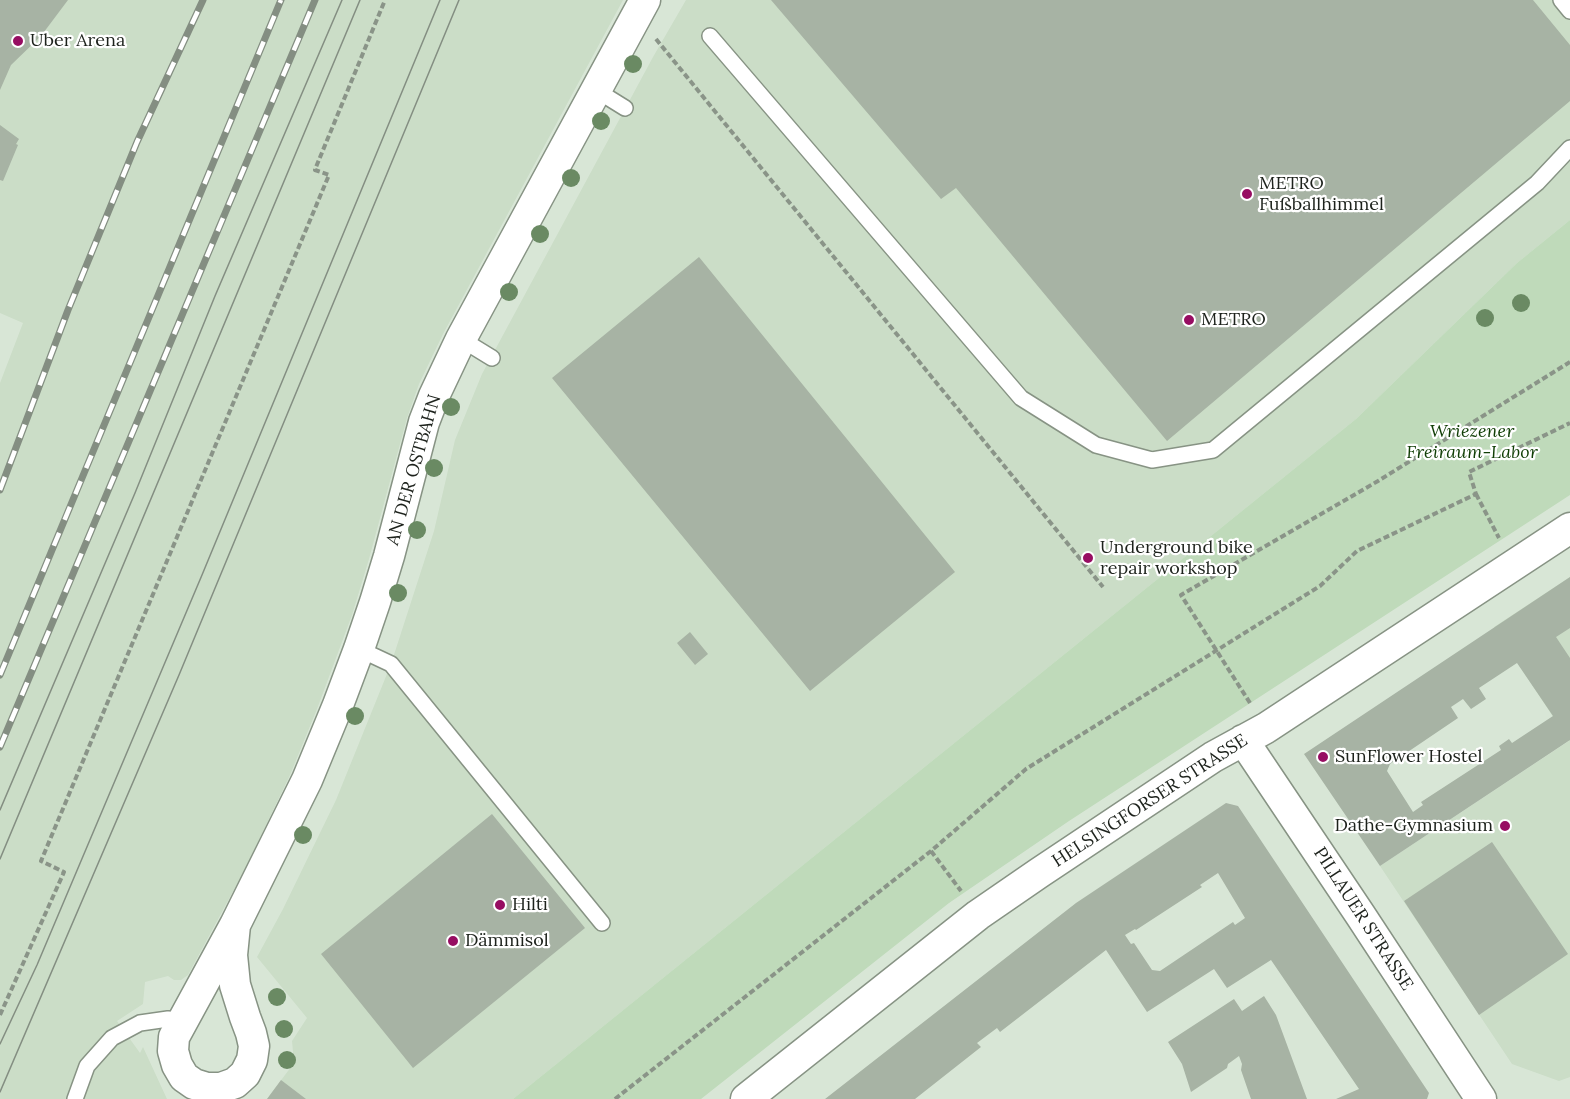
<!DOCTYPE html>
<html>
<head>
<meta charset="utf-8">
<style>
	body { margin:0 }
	canvas { display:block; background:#d8e6d6 }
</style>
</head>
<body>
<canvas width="1570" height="1099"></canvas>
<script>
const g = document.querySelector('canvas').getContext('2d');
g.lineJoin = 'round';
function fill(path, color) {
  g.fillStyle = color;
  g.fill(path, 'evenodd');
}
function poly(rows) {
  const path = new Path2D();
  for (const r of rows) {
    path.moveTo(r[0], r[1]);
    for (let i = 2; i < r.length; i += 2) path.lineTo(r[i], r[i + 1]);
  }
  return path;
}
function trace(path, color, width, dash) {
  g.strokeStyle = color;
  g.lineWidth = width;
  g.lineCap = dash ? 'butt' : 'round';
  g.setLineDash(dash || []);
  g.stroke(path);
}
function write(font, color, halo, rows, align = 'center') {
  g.font = font + ' Lora,serif';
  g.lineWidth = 4.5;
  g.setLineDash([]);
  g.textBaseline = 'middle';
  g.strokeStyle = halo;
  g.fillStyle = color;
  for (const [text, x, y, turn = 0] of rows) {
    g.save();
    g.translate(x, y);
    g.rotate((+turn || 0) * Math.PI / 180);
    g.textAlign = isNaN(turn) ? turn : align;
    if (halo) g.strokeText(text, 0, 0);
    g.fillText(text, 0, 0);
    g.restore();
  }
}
const built = poly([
	[0,0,623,0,443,334,419,384,407,418,369,559,352,615,317,709,290,775,245,869,188,975,181,980,174,980,168,976,145,982,143,1004,117,1021,140,1053,143,1047,167,1099,0,1099,0,383,23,323,0,313],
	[686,0,1570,0,1570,220,1517,263,1356,419,513,1099,267,1099,294,1063,292,1041,307,1018,257,957,283,909,336,800,391,664,434,531,455,440,482,374,653,57],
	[1570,577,1570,1077,1559,1081,1512,1064,1380,866,1569,741,1494,627]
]);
const green = poly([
	[1570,220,1570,495,1069,821,949,903,701,1099,513,1099,1356,419,1517,263]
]);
const building = poly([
	[0,0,68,0,41,36,11,65,0,90],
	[771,0,1533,0,1570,45,1570,101,1167,441,956,188,941,199],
	[0,125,19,139,16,144,18,145,3,181,0,180],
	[699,257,955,572,810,691,552,378],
	[1570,577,1570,628,1556,637,1570,658,1570,740,1380,866,1304,754],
	[1517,663,1553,716,1512,743,1509,739,1499,746,1501,750,1421,802,1423,805,1413,812,1387,771,1390,764,1458,718,1451,707,1463,699,1471,709,1486,699,1479,688],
	[690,632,708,654,695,665,677,643],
	[1226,803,1238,806,1429,1093,1427,1099,1336,1099,1359,1089,1271,960,1227,988,1214,969,1147,1012,1106,950,1000,1032,997,1028,977,1043,981,1047,915,1099,825,1099,1076,903],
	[1218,873,1245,918,1235,925,1233,922,1160,971,1152,970,1134,943,1131,944,1125,935,1135,929,1136,930,1202,887,1200,885],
	[492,814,585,928,413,1068,321,954],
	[1492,842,1568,954,1479,1015,1404,901],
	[1264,996,1276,1015,1307,1099,1251,1099,1241,1070,1242,1064,1239,1056,1228,1064,1227,1068,1191,1092,1182,1064,1168,1042,1234,999,1242,1011],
	[281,1080,306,1099,267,1099]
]);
const path = poly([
	[656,39,1103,587],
	[1476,494,1499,538],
	[1250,703,1181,595,1378,481,1570,362],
	[931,851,961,891],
	[0,1015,64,872,41,861,329,175,315,170,316,167,385,0],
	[615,1099,931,851,1026,769,1320,586,1357,551,1476,494,1469,472,1570,423]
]);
const service = poly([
	[1561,0,1570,11],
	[710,36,1021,398,1096,445,1152,460,1213,450,1537,183,1570,148],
	[596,90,625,108],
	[461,339,492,358],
	[359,649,391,664,602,923],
	[75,1099,87,1066,112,1038,140,1023,168,1019,182,1021]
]);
const minor = poly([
	[1243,740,1361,916,1481,1099],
	[235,925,307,780,338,705,359,649,375,602,389,556,424,422,434,396,461,339,645,0],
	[235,925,232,955,235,985,245,1017,251,1033,254,1046,252,1060,245,1074,235,1083,221,1088,207,1088,194,1084,184,1077,177,1065,173,1051,174,1037,235,925],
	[746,1099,978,915,1039,873,1213,757,1266,728,1570,528]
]);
const tram = poly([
	[0,810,135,493,215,296,342,0],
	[0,859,360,0],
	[0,1044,37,965,202,575,440,0],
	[0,1092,179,675,459,0]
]);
const rail = poly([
	[0,490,68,310,137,142,203,0],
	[0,675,281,0],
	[0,747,315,0]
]);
const trees = [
	[633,64],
	[601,121],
	[571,178],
	[540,234],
	[509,292],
	[1521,303],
	[1485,318],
	[451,407],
	[434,468],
	[417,530],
	[398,593],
	[355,716],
	[303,835],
	[277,997],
	[284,1029],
	[287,1060]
];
const markers = [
	[18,41,6,"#970d62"],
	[1247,194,6,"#970d62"],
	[1189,320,6,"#970d62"],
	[1088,558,6,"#970d62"],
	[1323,757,6,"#970d62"],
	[1505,826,6,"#970d62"],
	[500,905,6,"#970d62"],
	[453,941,6,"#970d62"]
];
const poiNames = [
	["Uber Arena",30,41],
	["METRO",1259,184],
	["Fußballhimmel",1259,205],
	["METRO",1201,320],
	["Underground bike",1100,548],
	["repair workshop",1100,569],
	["SunFlower Hostel",1335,757],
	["Dathe-Gymnasium",1493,826,"right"],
	["Hilti",512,905],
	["Dämmisol",465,941]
];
const parkNames = [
	["Wriezener",1472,432],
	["Freiraum-Labor",1472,453]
];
const streetNames = [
	["AN DER OSTBAHN",414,470,-74],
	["HELSINGFORSER STRASSE",1150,801,-33],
	["PILLAUER STRASSE",1363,919,57]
];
fill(built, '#cbddc7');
fill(green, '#bfdaba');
fill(building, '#a7b3a4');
trace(service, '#879384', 18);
trace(minor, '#879384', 33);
trace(path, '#8a9488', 4, [6, 3]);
trace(service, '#fff', 15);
trace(minor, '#fff', 30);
trace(tram, '#848e82', 1.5);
trace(rail, '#848e82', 7);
trace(rail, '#fff', 4.5, [14]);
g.fillStyle = '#6a8a63';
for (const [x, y] of trees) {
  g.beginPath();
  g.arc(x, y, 9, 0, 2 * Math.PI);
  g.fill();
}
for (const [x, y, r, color] of markers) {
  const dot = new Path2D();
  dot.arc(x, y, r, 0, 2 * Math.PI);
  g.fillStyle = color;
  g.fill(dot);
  trace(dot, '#fff', 2);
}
write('18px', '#1d221c', '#fff', poiNames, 'left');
write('italic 18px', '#103e05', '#fff', parkNames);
write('18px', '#1d221c', '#fff', streetNames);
</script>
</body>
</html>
